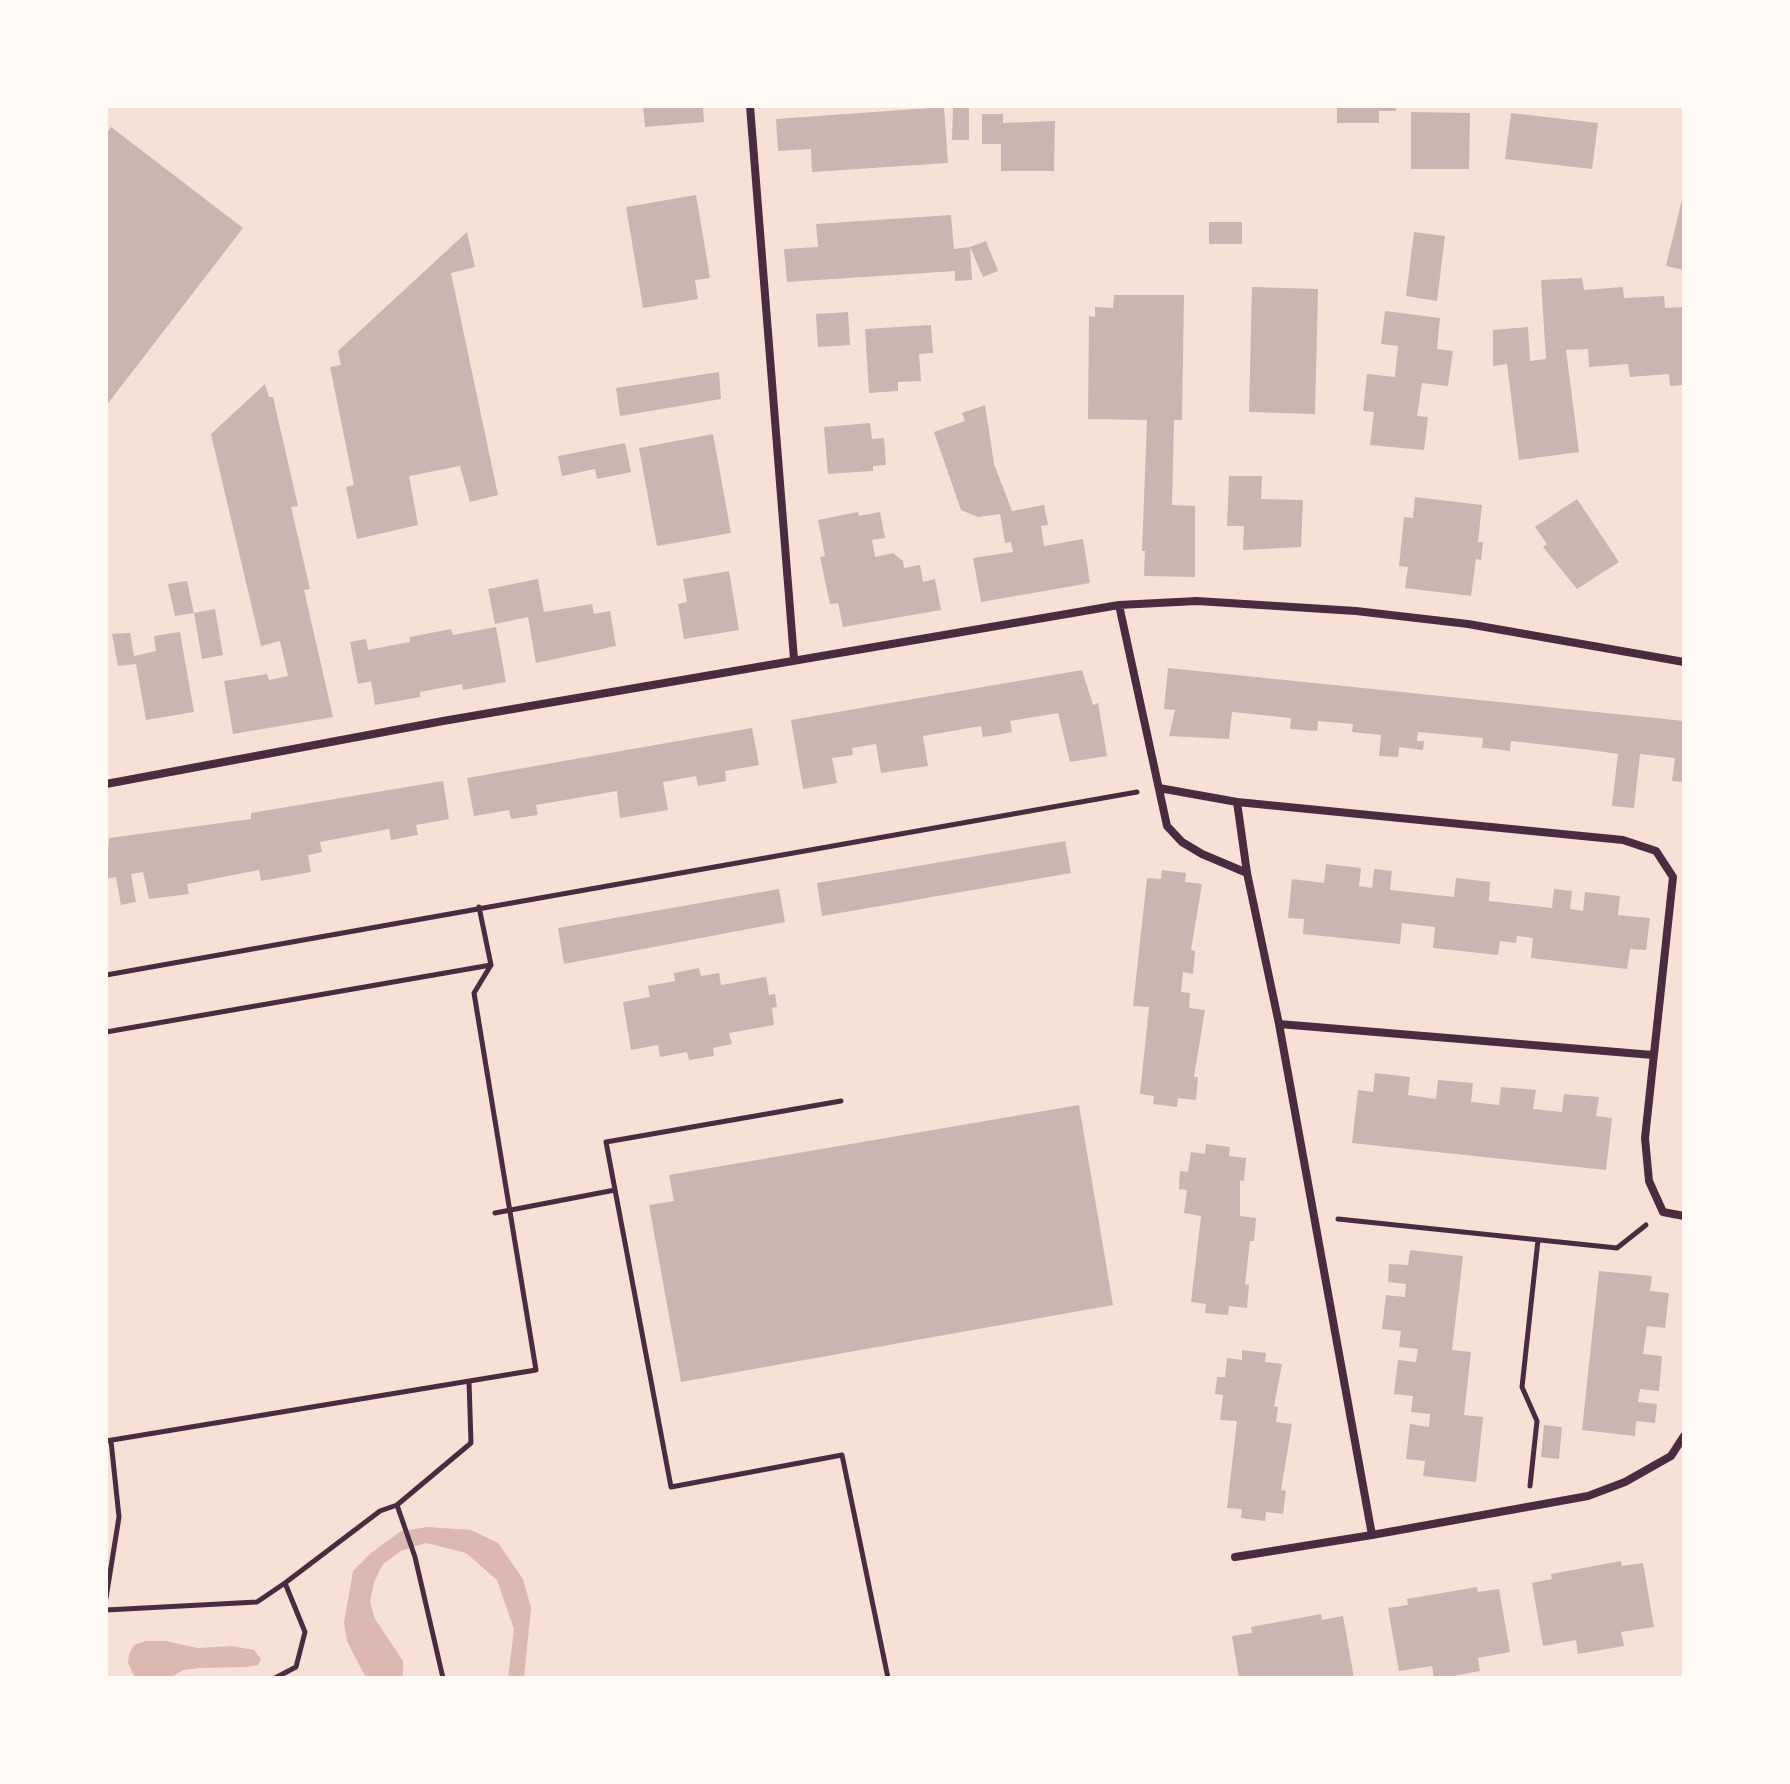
<!DOCTYPE html>
<html>
<head>
<meta charset="utf-8">
<style>
	body { margin:0 }
	#map { position:relative; width:1790px; height:1784px; overflow:hidden; background:#f7e1d7; font-family:"Source Sans 3",sans-serif }
	canvas { display:block }
	.frame { position:absolute; inset:0; border:108px solid #fffaf5; pointer-events:none }
</style>
</head>
<body>
<div id="map">
<canvas width="1790" height="1784"></canvas>
<div class="frame"></div>
</div>
<script>
const g = document.querySelector('canvas').getContext('2d');
g.lineJoin = 'round';
function fill(path, color) {
  g.fillStyle = color;
  g.fill(path, 'evenodd');
}
function poly(rows) {
  const path = new Path2D();
  for (const r of rows) {
    path.moveTo(r[0], r[1]);
    for (let i = 2; i < r.length; i += 2) path.lineTo(r[i], r[i + 1]);
  }
  return path;
}
function trace(path, color, width, dash) {
  g.strokeStyle = color;
  g.lineWidth = width;
  g.lineCap = dash ? 'butt' : 'round';
  g.setLineDash(dash || []);
  g.stroke(path);
}
const water = poly([
	[427,1527,471,1530,498,1543,523,1579,531,1608,524,1678,508,1678,514,1629,497,1580,466,1553,426,1543,401,1551,383,1564,374,1582,370,1602,375,1619,403,1661,403,1678,366,1678,347,1641,344,1623,353,1571,371,1553,401,1531],
	[146,1641,165,1641,198,1648,232,1646,254,1650,261,1659,258,1665,245,1667,200,1668,183,1670,170,1678,135,1678,128,1663,129,1654,134,1645]
]);
const building = poly([
	[643,106,703,106,704,122,645,127],
	[1337,106,1396,106,1396,111,1379,111,1379,123,1337,123],
	[944,107,948,163,812,172,811,149,778,151,776,119],
	[953,107,969,107,969,140,952,140],
	[1411,112,1470,113,1469,169,1411,169],
	[1511,113,1598,123,1592,169,1505,159],
	[982,114,1003,114,1003,123,1055,121,1054,171,1001,171,1001,144,982,144],
	[111,127,243,228,106,406,106,134],
	[1684,191,1684,270,1666,266],
	[696,195,710,278,695,280,698,299,643,308,626,207],
	[951,215,954,249,970,247,972,280,955,281,955,271,787,282,784,249,818,247,816,224],
	[1209,222,1242,222,1242,244,1209,244],
	[467,232,475,267,451,273,498,495,470,502,460,466,409,476,418,525,357,539,346,487,354,485,330,367,341,365,338,351],
	[1414,232,1445,236,1437,301,1406,296],
	[986,241,998,271,983,277,970,247],
	[1582,278,1584,290,1623,287,1624,298,1664,296,1665,308,1684,307,1684,385,1670,386,1669,374,1630,377,1628,364,1589,367,1588,349,1566,350,1579,452,1519,460,1507,364,1493,366,1493,330,1528,327,1530,361,1546,359,1541,280],
	[1252,287,1318,289,1315,414,1249,412],
	[1114,295,1184,295,1182,420,1174,420,1172,505,1195,506,1195,577,1144,576,1145,551,1142,551,1147,420,1088,419,1089,316,1095,317,1095,307,1113,308],
	[1385,311,1440,318,1437,349,1453,351,1448,386,1422,383,1417,416,1428,417,1424,450,1370,445,1374,412,1363,411,1367,374,1395,377,1398,346,1381,344],
	[848,312,850,345,818,347,816,314],
	[931,325,933,353,919,354,921,381,898,382,898,391,869,393,865,329],
	[719,372,721,399,620,416,616,388],
	[265,384,269,397,273,397,298,506,291,507,310,589,304,590,333,717,233,734,224,681,267,674,269,680,288,676,280,641,261,646,211,434],
	[985,405,994,464,1012,511,1044,505,1048,525,1041,526,1044,546,1083,539,1090,583,981,602,973,558,1013,552,1011,542,1005,543,1000,514,978,517,961,510,934,432,965,421,962,413],
	[870,423,872,439,884,438,886,465,873,466,873,471,828,474,824,427],
	[713,434,731,533,657,546,639,448],
	[625,443,631,472,597,479,595,469,562,476,558,456],
	[1229,476,1262,476,1261,499,1303,500,1301,547,1243,550,1244,526,1227,526],
	[1415,497,1482,505,1478,542,1483,542,1481,560,1476,559,1471,596,1405,588,1408,567,1399,566,1404,517,1413,518],
	[1577,499,1619,562,1577,589,1543,547,1547,544,1535,527],
	[858,512,859,516,880,512,885,538,872,540,875,557,893,553,903,561,904,568,920,565,923,582,935,579,941,610,843,627,838,603,830,604,820,557,825,556,818,520],
	[729,571,739,630,684,639,678,604,687,602,683,579],
	[538,579,544,612,592,604,594,614,610,611,616,646,536,663,528,617,495,624,488,589],
	[187,581,194,613,175,616,168,584],
	[215,609,223,655,202,659,194,613],
	[496,627,506,682,463,690,462,684,420,692,420,697,375,705,371,681,358,684,350,642,366,639,368,650,410,642,410,637,451,629,453,635],
	[180,632,194,712,146,720,136,664,118,666,112,634,130,633,134,656,156,651,154,636],
	[1168,668,1684,721,1684,782,1672,781,1675,758,1640,754,1634,808,1612,806,1618,754,1591,750,1511,741,1510,751,1495,749,1482,748,1483,738,1418,732,1417,741,1424,741,1423,750,1399,747,1398,757,1379,756,1381,735,1352,732,1353,724,1318,721,1317,731,1290,729,1291,718,1232,712,1229,739,1169,736,1175,710,1164,709],
	[1082,670,1093,705,1098,703,1107,756,1070,762,1058,713,1010,721,1012,732,997,735,983,737,981,726,923,736,928,766,881,773,876,744,852,748,853,755,832,758,837,783,803,789,791,720],
	[752,728,759,765,725,771,726,781,698,786,696,776,663,782,668,810,620,818,617,791,536,805,538,815,524,817,511,819,509,810,474,816,467,778],
	[443,781,449,819,416,825,418,835,391,840,389,829,320,842,322,852,308,855,311,872,261,881,259,870,187,884,189,894,149,899,143,872,131,874,136,902,121,905,116,877,106,879,109,838,251,819,251,813],
	[1065,841,1071,873,822,916,817,883],
	[1326,864,1361,868,1359,886,1372,888,1374,869,1392,871,1390,890,1454,897,1456,878,1490,882,1489,901,1552,908,1554,889,1572,891,1570,909,1583,911,1585,892,1620,896,1618,915,1650,918,1646,950,1630,949,1627,969,1531,958,1533,938,1517,936,1516,943,1500,941,1498,955,1433,948,1435,927,1418,925,1402,923,1400,944,1303,934,1304,919,1288,918,1292,879,1324,883],
	[1162,870,1186,873,1185,882,1202,884,1191,950,1195,951,1193,974,1183,972,1181,992,1190,993,1189,1008,1205,1010,1194,1077,1198,1077,1196,1100,1178,1098,1177,1107,1153,1104,1154,1096,1140,1094,1149,1007,1133,1006,1147,878,1161,879],
	[779,889,785,922,564,964,558,928],
	[699,968,701,976,719,973,721,985,766,977,769,995,775,994,777,1007,772,1008,774,1025,729,1033,732,1044,713,1048,714,1056,689,1060,687,1052,660,1057,658,1045,631,1050,623,1002,650,997,648,986,675,981,674,973],
	[1375,1073,1410,1077,1408,1095,1436,1099,1438,1080,1473,1083,1471,1102,1499,1105,1501,1087,1536,1090,1533,1109,1562,1112,1564,1094,1599,1097,1596,1116,1612,1118,1606,1170,1352,1143,1358,1090,1373,1092],
	[1079,1105,1113,1305,681,1382,649,1205,674,1201,669,1175],
	[1206,1144,1230,1147,1229,1156,1246,1158,1244,1181,1240,1180,1240,1216,1256,1218,1254,1241,1250,1241,1245,1284,1249,1285,1247,1308,1229,1306,1228,1315,1205,1313,1206,1304,1191,1302,1201,1216,1184,1213,1187,1190,1179,1189,1180,1171,1188,1172,1191,1152,1205,1154],
	[1410,1250,1463,1256,1452,1350,1471,1352,1464,1415,1483,1417,1476,1482,1423,1476,1425,1461,1406,1459,1410,1424,1429,1427,1430,1414,1411,1412,1413,1396,1394,1394,1398,1360,1416,1362,1418,1349,1399,1347,1401,1331,1382,1329,1386,1295,1405,1297,1406,1284,1388,1282,1389,1264,1408,1265],
	[1599,1271,1652,1276,1650,1291,1669,1293,1665,1328,1647,1326,1643,1354,1662,1356,1659,1391,1640,1389,1638,1402,1657,1404,1655,1423,1636,1421,1635,1436,1582,1430],
	[1242,1350,1266,1353,1265,1362,1282,1364,1274,1406,1278,1407,1276,1422,1292,1424,1281,1490,1286,1491,1283,1514,1266,1512,1265,1521,1241,1518,1242,1509,1227,1508,1237,1421,1220,1420,1223,1395,1215,1394,1217,1377,1225,1377,1227,1358,1242,1360],
	[1544,1425,1562,1427,1559,1459,1541,1457],
	[1621,1561,1622,1566,1643,1563,1654,1627,1621,1632,1624,1646,1578,1654,1576,1640,1543,1646,1532,1583,1552,1579,1551,1574],
	[1477,1587,1478,1592,1499,1589,1510,1652,1478,1658,1480,1671,1443,1678,1434,1678,1432,1666,1399,1671,1388,1608,1408,1605,1407,1599],
	[1321,1614,1322,1620,1343,1616,1354,1678,1239,1678,1232,1636,1252,1633,1251,1627]
]);
const path = poly([
	[479,907,491,965],
	[106,975,1137,792],
	[106,1032,491,965,474,993,536,1370,106,1441],
	[841,1101,606,1142,671,1487,842,1455,888,1678],
	[495,1213,615,1190],
	[1338,1219,1617,1248,1646,1225],
	[1530,1486,1537,1421,1522,1387,1538,1240],
	[397,1505,471,1443,469,1381],
	[285,1583,380,1511,397,1505,415,1557,443,1678],
	[106,1598,119,1517,111,1441],
	[106,1610,257,1602,285,1583,305,1632,296,1667,275,1678]
]);
const minor = poly([
	[750,106,794,659],
	[1119,605,1167,826,1182,842,1202,854,1247,873],
	[106,784,443,721,1119,605,1197,601,1356,611,1468,624,1684,662],
	[1159,788,1237,802,1623,840,1656,851,1673,877,1645,1138,1649,1181,1663,1212,1684,1216],
	[1237,802,1247,873,1279,1024,1372,1535,1588,1496,1625,1482,1671,1456,1684,1436],
	[1279,1024,1653,1055],
	[1235,1557,1372,1535]
]);
fill(water, '#dcb8b0');
fill(building, '#ccb4b1');
trace(path, '#4a2c40', 5);
trace(minor, '#4a2c40', 8);
</script>
</body>
</html>
